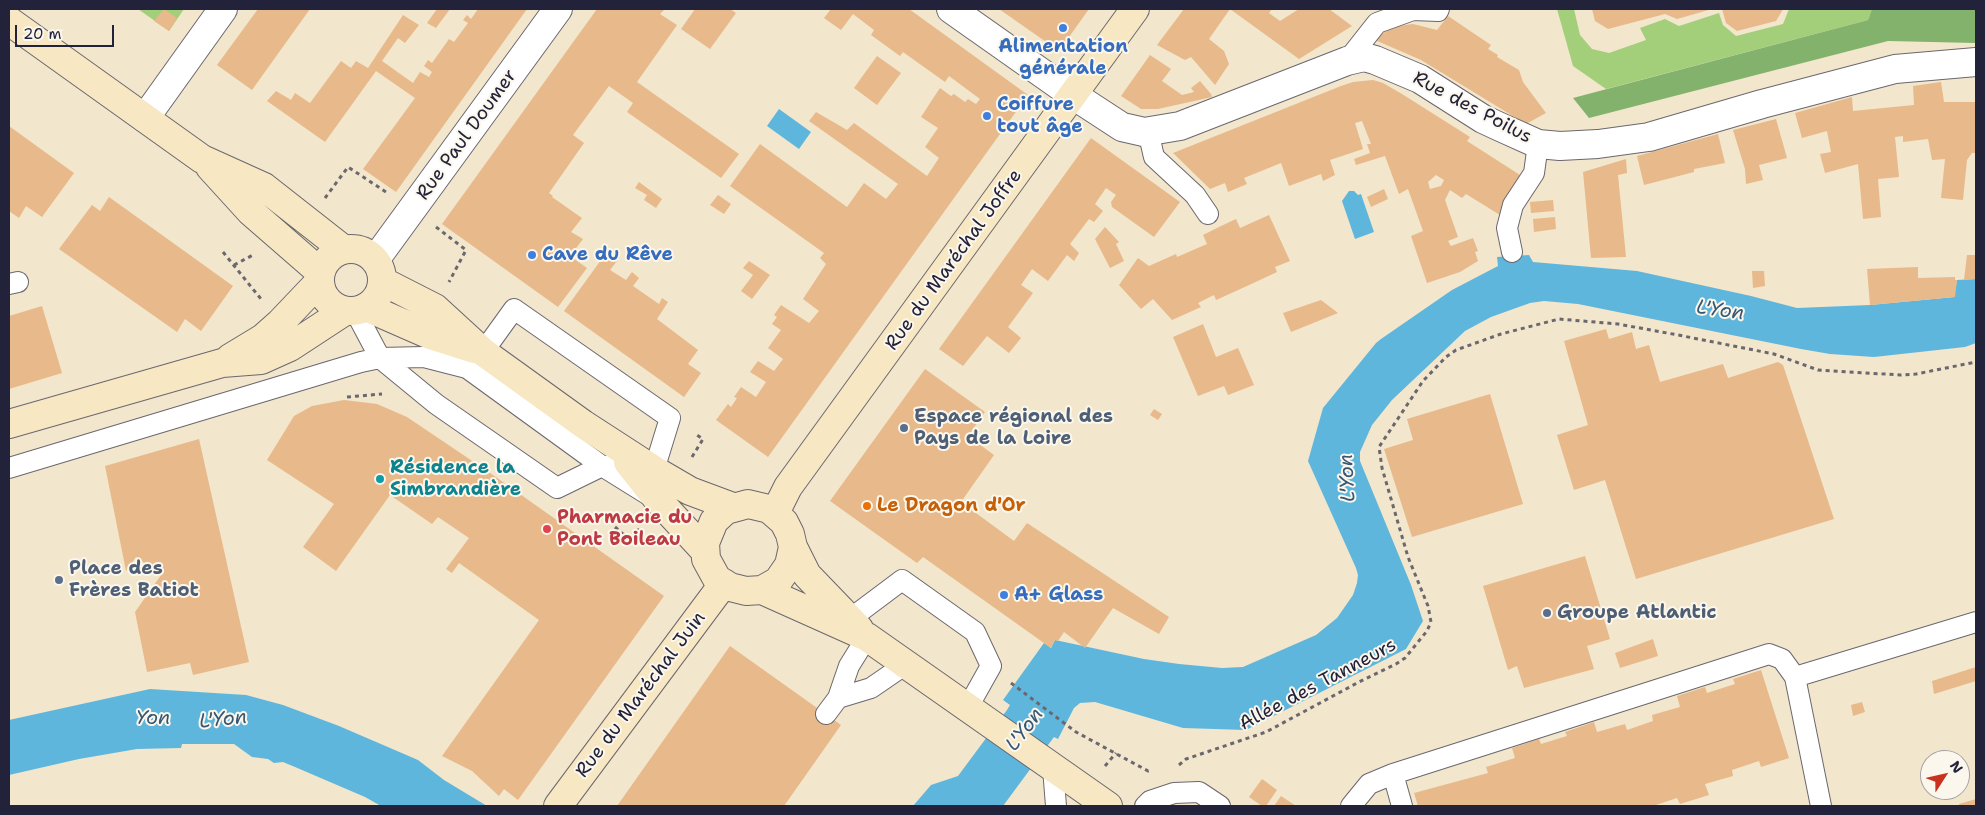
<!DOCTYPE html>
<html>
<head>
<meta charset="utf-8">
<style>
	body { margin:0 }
	#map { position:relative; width:1985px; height:815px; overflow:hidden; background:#f2e6cc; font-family:"Shantell Sans",sans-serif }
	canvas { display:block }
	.frame { position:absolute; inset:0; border:10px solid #22223b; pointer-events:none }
	.north { position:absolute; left:1920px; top:750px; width:50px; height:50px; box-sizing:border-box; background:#fbf7ec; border:1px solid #a4a2a5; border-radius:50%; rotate:55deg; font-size:14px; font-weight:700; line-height:20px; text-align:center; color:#22223b }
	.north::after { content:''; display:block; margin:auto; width:18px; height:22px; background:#c8321e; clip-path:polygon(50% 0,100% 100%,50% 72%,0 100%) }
	.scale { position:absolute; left:15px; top:25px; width:99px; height:22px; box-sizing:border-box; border:2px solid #22223b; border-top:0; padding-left:6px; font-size:15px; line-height:18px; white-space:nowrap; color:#22223b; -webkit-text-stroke:4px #fbf7ec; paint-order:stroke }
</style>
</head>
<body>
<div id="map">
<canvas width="1985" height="815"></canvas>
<div class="frame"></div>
<div class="north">N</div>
<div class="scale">20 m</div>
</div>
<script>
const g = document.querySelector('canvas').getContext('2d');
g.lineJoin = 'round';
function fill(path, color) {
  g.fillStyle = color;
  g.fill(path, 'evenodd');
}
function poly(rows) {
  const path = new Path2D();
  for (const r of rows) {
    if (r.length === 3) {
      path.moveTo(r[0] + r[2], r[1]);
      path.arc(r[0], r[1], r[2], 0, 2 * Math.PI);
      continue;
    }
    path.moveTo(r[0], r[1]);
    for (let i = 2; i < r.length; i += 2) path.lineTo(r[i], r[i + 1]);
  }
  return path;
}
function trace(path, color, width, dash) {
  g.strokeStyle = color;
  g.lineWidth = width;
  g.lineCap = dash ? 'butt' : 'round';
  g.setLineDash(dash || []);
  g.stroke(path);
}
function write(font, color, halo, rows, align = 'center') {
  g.font = font + ' "Shantell Sans",sans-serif';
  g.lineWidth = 4;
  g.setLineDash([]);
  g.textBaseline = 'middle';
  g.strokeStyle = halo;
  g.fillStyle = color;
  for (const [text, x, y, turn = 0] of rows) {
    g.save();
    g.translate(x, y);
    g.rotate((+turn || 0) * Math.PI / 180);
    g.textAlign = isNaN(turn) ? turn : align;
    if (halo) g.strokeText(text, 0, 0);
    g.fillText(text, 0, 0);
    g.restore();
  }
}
const green = poly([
	[138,9,184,9,169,31],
	[1557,9,1574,9,1580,35,1592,49,1609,53,1646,40,1640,28,1665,19,1679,26,1719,13,1723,25,1736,36,1783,24,1789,9,1872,9,1868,20,1606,89,1573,66]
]);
const forest = poly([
	[1872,9,1976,9,1976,43,1888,41,1589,118,1573,98,1868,20]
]);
const water = poly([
	[779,109,811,132,799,149,767,126],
	[1349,191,1354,191,1358,195,1361,194,1374,232,1355,239,1342,201],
	[1529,255,1533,262,1637,271,1751,296,1797,308,1870,305,1954,297,1957,280,1976,279,1976,343,1965,347,1874,357,1830,354,1801,349,1578,304,1544,301,1530,303,1491,317,1465,331,1392,400,1372,425,1360,452,1360,461,1411,585,1423,621,1406,649,1246,730,1183,728,1095,702,1080,703,1074,708,1058,739,1054,737,1051,741,1003,806,913,806,931,785,958,776,1007,710,1010,705,1003,700,1044,643,1051,648,1055,640,1144,659,1179,664,1222,668,1243,667,1316,635,1337,618,1353,595,1357,583,1358,575,1356,568,1308,461,1323,408,1376,343,1381,339,1452,290,1498,266,1497,257],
	[150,689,246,695,283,705,339,726,418,760,444,780,487,806,381,806,365,797,295,767,283,762,274,763,268,759,252,757,234,744,182,744,181,748,137,749,79,759,9,775,9,720]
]);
const building = poly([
	[164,9,177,18,169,31,154,21],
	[258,9,310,9,252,90,217,65],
	[437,9,450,9,436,28,427,23],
	[478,9,527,9,396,192,363,169,415,98,376,71,325,142,267,101,276,91,291,100,295,93,310,103,341,61,351,68,356,61,368,68,403,15,419,25,405,43,398,38,382,61,413,83,420,72,429,77,432,72,424,66,428,60,432,63,449,39,454,42,468,23,463,20,467,15,471,19],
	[597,9,665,9,660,14,677,25,637,82,739,154,721,178,627,112,633,103,609,86,573,135,584,143,549,193,553,196,552,197,582,218,571,232,583,239,570,256,587,268,558,307,442,224],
	[695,9,730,9,736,13,710,49,681,29],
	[831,9,909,9,1028,95,768,457,716,420,728,404,731,407,737,398,734,397,741,387,756,397,766,382,750,372,758,361,774,371,783,359,768,348,781,330,772,324,777,317,774,315,781,305,809,323,819,311,803,299,826,264,820,258,824,253,730,186,760,144,847,207,864,183,886,199,898,184,809,121,816,112,847,130,854,123,927,176,939,158,925,147,938,128,921,117,934,97,940,88,951,96,954,94,965,102,968,99,976,104,980,99,949,76,945,82,903,52,900,56,871,35,874,30,853,14,841,30,824,18],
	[999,9,1089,9,1059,51],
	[1184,9,1272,9,1269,13,1280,21,1299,9,1329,9,1352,26,1299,59,1230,9,1209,39,1224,51,1229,64,1215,85,1191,57,1185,60,1157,45],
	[1592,9,1712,9,1677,19,1665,14,1608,29,1595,21],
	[1722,9,1782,9,1782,11,1776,21,1737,31,1726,23],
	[1448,16,1491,45,1488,49,1498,55,1497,57,1519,70,1523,82,1546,113,1526,124,1421,60,1375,40,1391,27,1413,24,1437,30],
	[1150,55,1171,69,1162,81,1182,95,1194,92,1191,88,1200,81,1211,94,1212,97,1158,109,1141,109,1121,96],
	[877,56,901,73,877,105,854,88],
	[1373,80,1383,83,1402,94,1470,137,1467,141,1520,175,1504,201,1500,215,1466,194,1462,198,1450,190,1445,200,1458,237,1448,241,1451,246,1473,238,1478,251,1475,252,1478,261,1460,272,1427,283,1411,236,1423,231,1408,189,1399,194,1385,156,1356,165,1354,159,1370,153,1367,144,1371,144,1362,121,1355,123,1363,149,1330,160,1335,175,1323,181,1321,174,1289,186,1281,163,1244,178,1247,184,1228,192,1225,183,1210,189,1173,153,1341,86,1353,82],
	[1436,175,1444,180,1441,186,1430,189,1428,182],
	[1941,82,1944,102,1976,102,1976,153,1972,153,1967,160,1963,200,1941,198,1945,159,1932,160,1928,139,1903,142,1903,136,1895,137,1899,177,1878,179,1881,217,1863,219,1858,164,1825,173,1820,154,1831,152,1827,131,1802,138,1795,113,1852,97,1853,111,1914,105,1913,86],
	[1776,119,1787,158,1759,165,1763,180,1746,184,1745,169,1733,130],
	[9,126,74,173,42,217,26,206,19,218,9,211],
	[1718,134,1725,163,1694,169,1694,172,1644,185,1637,156],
	[1091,138,1180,202,1154,237,1112,207,1111,202,1116,195,1106,188,1095,204,1103,211,1094,222,1089,219,1070,244,1079,253,1074,261,1067,255,1048,281,1032,269,1021,285,1033,293,1008,327,1021,338,1009,353,987,336,963,366,939,349],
	[1626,159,1627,173,1618,175,1626,257,1591,258,1583,172],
	[639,182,662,199,656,208,644,200,647,195,635,188],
	[1384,189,1388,199,1371,207,1367,197],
	[718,195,731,204,724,214,710,205],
	[109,197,233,286,201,331,185,319,177,332,59,249,92,205,100,211],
	[1553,200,1554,211,1531,213,1530,202],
	[1269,215,1290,261,1275,267,1277,272,1247,286,1216,300,1214,295,1198,303,1201,307,1172,320,1153,299,1141,309,1119,285,1138,258,1149,266,1176,254,1177,257,1207,244,1203,235,1219,227,1236,219,1240,228],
	[1555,217,1556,229,1534,232,1533,219],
	[1105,227,1119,242,1116,244,1124,261,1110,268,1095,239],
	[609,249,620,257,610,270,626,280,632,272,639,278,633,286,659,304,662,298,668,302,657,319,698,350,688,364,701,373,684,397,564,311],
	[1967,255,1976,255,1976,279,1964,280],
	[749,261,770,275,752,299,741,291,753,275,743,268],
	[1918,267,1918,278,1955,277,1955,280,1957,280,1955,297,1870,305,1867,269],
	[1752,271,1764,271,1765,286,1753,288],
	[1321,300,1338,313,1291,332,1283,313],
	[42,306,62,373,9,389,9,316],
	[1203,324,1216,357,1238,348,1254,385,1228,395,1224,386,1198,396,1173,337],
	[1606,329,1609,339,1632,332,1636,349,1649,345,1660,382,1723,364,1728,378,1778,362,1783,365,1834,519,1636,579,1605,480,1574,490,1557,435,1588,425,1564,341],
	[925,369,985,412,968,436,994,455,961,502,1014,541,1027,523,1169,617,1159,634,1113,608,1085,648,1064,632,1058,641,1055,640,1051,648,923,557,917,563,830,501],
	[1490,394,1523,504,1412,537,1384,449,1413,440,1407,419],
	[344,400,377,404,407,417,493,475,664,596,518,800,504,789,499,796,472,771,442,756,539,620,459,563,452,573,446,569,469,538,438,517,432,524,390,495,336,571,303,547,334,504,267,460,294,416,312,406],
	[1154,409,1162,414,1158,420,1150,415],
	[199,439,249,662,193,675,190,663,147,672,135,612,161,575,136,557,126,571,105,466],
	[1585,556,1610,639,1587,646,1594,669,1524,688,1517,666,1508,670,1483,586],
	[1653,639,1658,656,1620,668,1615,653],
	[730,646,841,725,784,806,617,806],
	[1976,667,1976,681,1934,694,1932,681],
	[1761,670,1789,758,1761,767,1759,761,1732,770,1733,776,1705,784,1709,795,1680,804,1677,798,1653,806,1418,806,1414,793,1488,773,1486,767,1515,758,1512,748,1539,739,1541,744,1567,736,1565,732,1594,722,1597,732,1625,724,1627,730,1653,721,1652,715,1680,707,1677,696,1705,687,1707,693,1735,684,1733,679],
	[1862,702,1865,712,1853,716,1851,705],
	[1262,779,1277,790,1266,806,1262,806,1249,797],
	[1281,796,1296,806,1274,806],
	[1976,799,1976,806,1959,806,1959,804]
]);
const path = poly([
	[325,198,348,167,386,192],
	[436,227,466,250,449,282],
	[223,252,261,299],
	[234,265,253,255],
	[347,397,382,394],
	[692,457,703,439,694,433],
	[615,527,631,541,641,526],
	[1011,683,1076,732,1148,771,1151,770],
	[1179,765,1186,759,1266,732,1359,682,1396,664,1405,658,1427,631,1431,622,1428,606,1408,557,1382,468,1379,447,1423,381,1446,357,1456,350,1501,334,1559,319,1618,324,1678,335,1774,354,1818,370,1900,375,1916,374,1976,362],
	[1105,766,1116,753]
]);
const lane = poly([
	[1347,61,1377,23,1413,10,1438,11,1439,9],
	[1148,131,1154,157,1195,195,1208,214],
	[1512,252,1507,228,1513,205,1534,173,1538,144],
	[9,284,18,282],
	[355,311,380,358,436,404,557,488,602,466,612,466],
	[483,352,514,309,670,418,654,470],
	[9,468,361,362,380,358,424,357,467,368,602,466,647,494],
	[850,619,902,580,975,632,991,666,968,707],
	[1795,677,1976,622],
	[838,698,871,688,906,664],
	[826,714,838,698,849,666,867,637],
	[1053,768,1056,806],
	[1393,774,1402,806],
	[1145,806,1150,801,1174,793,1199,792,1220,806],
	[1351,806,1369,784,1393,774,1769,654,1782,659,1795,677,1821,806]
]);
const street = poly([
	[951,9,1073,95,1122,127,1144,132,1180,126,1347,61,1364,57,1375,60,1420,79,1483,119,1498,126,1538,144,1560,146,1598,144,1649,137,1762,104,1895,69,1976,62],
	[145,118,223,9],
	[375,260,558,9]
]);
const secondary = poly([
	[9,21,202,159,264,187,343,249],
	[210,167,251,212,320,272],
	[351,280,31],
	[382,281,435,308,483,352,583,424,654,470,690,491,733,507],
	[366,307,430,335,474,349],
	[230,358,263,338,280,323,319,282],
	[9,424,222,363,261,360,290,347,345,311],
	[628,462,658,500,705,551],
	[775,513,788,487,1135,9],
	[793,547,789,565,778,581,762,590,746,591,730,587,717,579,706,559,705,543,714,521,726,510,748,504,769,509,784,522,790,534,793,547,807,575,859,629],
	[762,590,867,637,1108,806],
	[558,806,724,583]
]);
const markers = [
	[1063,28,5,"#3f7fe0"],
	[987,116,5,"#3f7fe0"],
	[532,255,5,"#3f7fe0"],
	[904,428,5,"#5c6f8a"],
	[380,479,5,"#0f9aa8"],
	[867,506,5,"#e8710a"],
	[547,529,5,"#e0444e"],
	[59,580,5,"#5c6f8a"],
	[1004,595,5,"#3f7fe0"],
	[1547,613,5,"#5c6f8a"]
];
const shopNames = [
	["Alimentation",1063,47,"center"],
	["générale",1063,69,"center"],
	["Coiffure",997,105],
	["tout âge",997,127],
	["Cave du Rêve",542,255],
	["A+ Glass",1014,595]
];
const streetNames = [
	["Rue des Poilus",1472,108,28],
	["Rue Paul Doumer",467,135,-54],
	["Rue du Maréchal Joffre",954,260,-54],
	["Allée des Tanneurs",1318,685,-28],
	["Rue du Maréchal Juin",641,695,-53]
];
const serviceNames = [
	["Espace régional des",914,417],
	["Pays de la Loire",914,439],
	["Place des",69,569],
	["Frères Batiot",69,591],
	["Groupe Atlantic",1557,613]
];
const cultureNames = [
	["Résidence la",390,468],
	["Simbrandière",390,490]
];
const foodNames = [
	["Le Dragon d'Or",877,506]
];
const healthNames = [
	["Pharmacie du",557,518],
	["Pont Boileau",557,540]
];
const waterNames = [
	["L'Yon",1720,311,8],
	["L'Yon",1348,478,-93],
	["Yon",153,719],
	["L'Yon",223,720,-6],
	["L'Yon",1025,730,-53]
];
fill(green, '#a3cf7b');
fill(forest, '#82b26b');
fill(water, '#5fb6dc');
fill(building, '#e8b98a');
trace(lane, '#6b676e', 22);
trace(street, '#6b676e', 30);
trace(secondary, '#6b676e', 30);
trace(path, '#6b676e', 3, [4, 4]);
trace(lane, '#fff', 20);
trace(street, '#fff', 28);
trace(secondary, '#f7e8c3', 28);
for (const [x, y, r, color] of markers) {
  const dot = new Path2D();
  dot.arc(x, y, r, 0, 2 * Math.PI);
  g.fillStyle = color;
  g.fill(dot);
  trace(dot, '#fbf7ec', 2);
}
write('bold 19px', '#366cbe', '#fbf7ec', shopNames, 'left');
write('19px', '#22223b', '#fbf7ec', streetNames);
write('bold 19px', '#4e5e75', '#fbf7ec', serviceNames, 'left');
write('bold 19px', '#0d838f', '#fbf7ec', cultureNames, 'left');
write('bold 19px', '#c56008', '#fbf7ec', foodNames, 'left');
write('bold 19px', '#be3a42', '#fbf7ec', healthNames, 'left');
write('italic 20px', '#375673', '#fbf7ec', waterNames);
</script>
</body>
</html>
